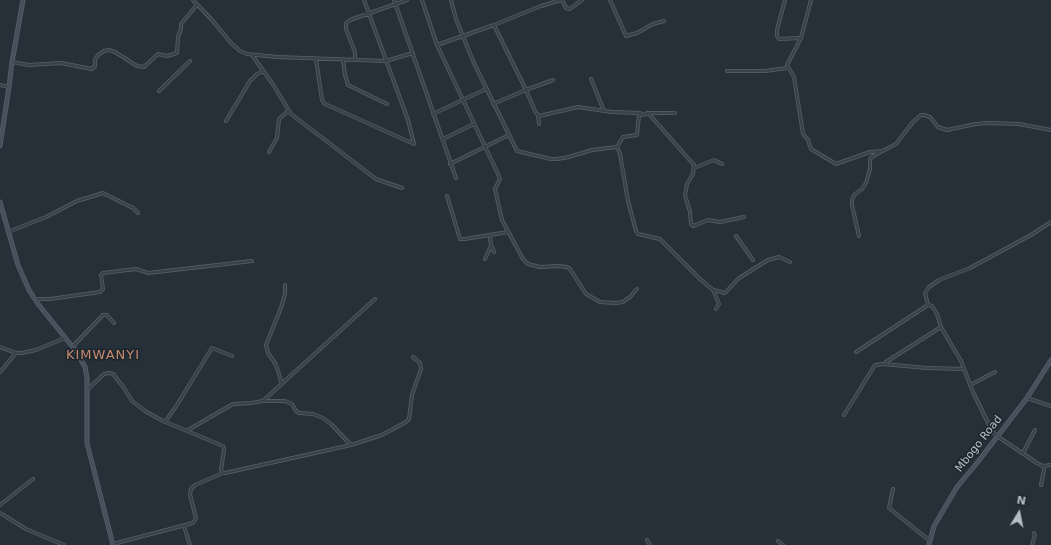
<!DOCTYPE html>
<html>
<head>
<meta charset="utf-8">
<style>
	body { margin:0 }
	#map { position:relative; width:1051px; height:545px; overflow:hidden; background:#253039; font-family:"DejaVu Sans",sans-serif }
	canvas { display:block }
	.north { position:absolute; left:999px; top:493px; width:40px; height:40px; -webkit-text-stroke:3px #1e272f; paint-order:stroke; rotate:10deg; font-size:11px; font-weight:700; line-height:16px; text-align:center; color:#b4bdc5 }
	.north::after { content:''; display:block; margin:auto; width:14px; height:18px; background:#b4bdc5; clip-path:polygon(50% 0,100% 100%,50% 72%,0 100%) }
</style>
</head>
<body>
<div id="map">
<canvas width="1051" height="545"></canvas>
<div class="north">N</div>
</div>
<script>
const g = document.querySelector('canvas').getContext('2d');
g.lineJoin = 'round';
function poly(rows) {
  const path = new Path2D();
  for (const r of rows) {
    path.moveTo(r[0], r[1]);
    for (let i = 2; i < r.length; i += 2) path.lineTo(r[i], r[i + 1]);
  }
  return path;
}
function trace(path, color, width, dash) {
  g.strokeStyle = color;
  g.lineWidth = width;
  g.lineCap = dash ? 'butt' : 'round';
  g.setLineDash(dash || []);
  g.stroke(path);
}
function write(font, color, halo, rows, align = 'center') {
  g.font = font + ' "DejaVu Sans",sans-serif';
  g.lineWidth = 3.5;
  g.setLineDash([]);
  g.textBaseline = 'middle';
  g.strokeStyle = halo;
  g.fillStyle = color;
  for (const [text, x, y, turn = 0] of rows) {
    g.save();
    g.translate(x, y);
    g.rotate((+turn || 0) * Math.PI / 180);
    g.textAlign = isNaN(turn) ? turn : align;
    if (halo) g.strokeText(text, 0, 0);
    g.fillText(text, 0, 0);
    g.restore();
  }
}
const street = poly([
	[193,0,212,20,232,44,240,51,247,54,277,57,386,61,413,53],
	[394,0,456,178],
	[422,0,437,45,498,174,500,179,495,189,502,220,523,259,528,264,540,267,558,266,567,267,570,269,586,294,600,302,615,303,623,302,630,297,637,289],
	[451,0,456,19,473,61,517,151,551,159,557,159,569,157,592,150,617,147],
	[562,0,566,8,570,9,582,0],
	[610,0,626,36,637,33,653,24,664,21],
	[785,0,777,30,777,36,779,39,801,38],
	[811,0,801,38,787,65,794,77,803,134,808,140,811,149,836,164,870,152,883,151],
	[494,25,526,90,553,80],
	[437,45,494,25,541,6,561,0],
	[252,55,274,86,291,114,376,179,402,188],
	[316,59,322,100,325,104,414,144,408,120,364,0],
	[343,60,345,75,348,85,387,104],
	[355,60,355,52,346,29,346,23,350,20,407,0],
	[12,62,29,65,61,63,92,69,95,66,95,60,98,55,104,51,109,50,115,52,137,66,144,67,158,54,167,56,177,53,178,37,181,29,181,24,197,5],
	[727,71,765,71,787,68],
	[591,79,604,111],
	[0,85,9,87],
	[159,91,190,61],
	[493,104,526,90,536,113,539,116,578,107,612,112,640,113],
	[647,113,675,113],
	[433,114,486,89],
	[538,115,539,124],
	[226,121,250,81,257,74,264,71],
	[443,139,474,124],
	[269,152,277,138,279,119,288,111],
	[450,164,509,135],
	[694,168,714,160,722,164],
	[447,196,460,239,465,239,508,232],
	[8,232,46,217,77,201,103,193,133,208,138,213],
	[491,235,490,239,491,245,494,252],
	[736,236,753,260],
	[859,236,852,205,852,200,854,195,862,189,866,183,870,169,870,159,873,156,896,144,913,122,921,115,924,115,930,117,938,127,947,130,976,124,987,123,1019,124,1051,130],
	[485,259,491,246],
	[714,290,725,293,739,278,768,260,779,257,790,262],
	[35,299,50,299,100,292,103,289,101,275,103,273,136,269,148,273,252,261],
	[928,305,925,293,929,287,939,280,970,268,1031,235,1051,222],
	[716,309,719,304,713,290,700,279,660,239,638,234,636,231,628,201,620,154,617,147,623,137,637,135,639,115,649,114,694,165,693,174,687,184,685,195,690,212,691,224,693,226,696,225,708,220,720,222,744,217],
	[73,346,103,315,107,315,114,323],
	[0,347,16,353,22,353,36,350,65,338],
	[856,352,928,305,932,306,937,314,941,327,961,361,973,392,992,431,997,436,1037,463,1043,466,1051,465],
	[886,362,941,327],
	[0,372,16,353],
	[282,384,277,368,275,363,268,353,266,345,281,308,285,294,285,285],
	[970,385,995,372],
	[87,390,104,374,109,373,113,374,124,388,132,401,145,411,163,421,223,446,224,450,221,470,223,473,225,473,351,445,382,435,406,422,409,419,412,395,421,369,420,363,413,357],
	[1027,398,1051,406],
	[264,400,375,299],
	[844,415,875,365,883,364,927,368,964,369],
	[165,422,175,408,212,348,232,356],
	[188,430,233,404,251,403,263,401,285,401,292,404,296,411,299,413,313,414,323,418,331,424,351,445],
	[1023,453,1035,430],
	[1041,485,1044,470,1043,466],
	[893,489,889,508,930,541],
	[0,505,33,479],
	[0,513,26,529,64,545],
	[184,526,190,545],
	[647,540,650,545],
	[778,541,783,545],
	[113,544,193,523,196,518,190,495,191,489,195,485,223,473],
	[1032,545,1035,535,1034,533]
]);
const secondary = poly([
	[0,146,9,87,12,62,23,0],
	[0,202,18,265,29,290,38,304,76,351,85,367,87,378,87,443,113,545],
	[929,545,934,526,957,487,977,463,1027,398,1051,360]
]);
const streetNames = [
	["Mbogo Road",979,444,-52]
];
const quarterNames = [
	["KIMWANYI",103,356]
];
trace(street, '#576068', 4);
trace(secondary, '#576068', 5);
trace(street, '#39424a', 2.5);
trace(secondary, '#47515c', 3.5);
write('11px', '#b4bdc5', '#1e272f', streetNames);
g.letterSpacing = '1px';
write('13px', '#c88a6d', '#1e272f', quarterNames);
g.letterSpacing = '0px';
</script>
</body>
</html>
